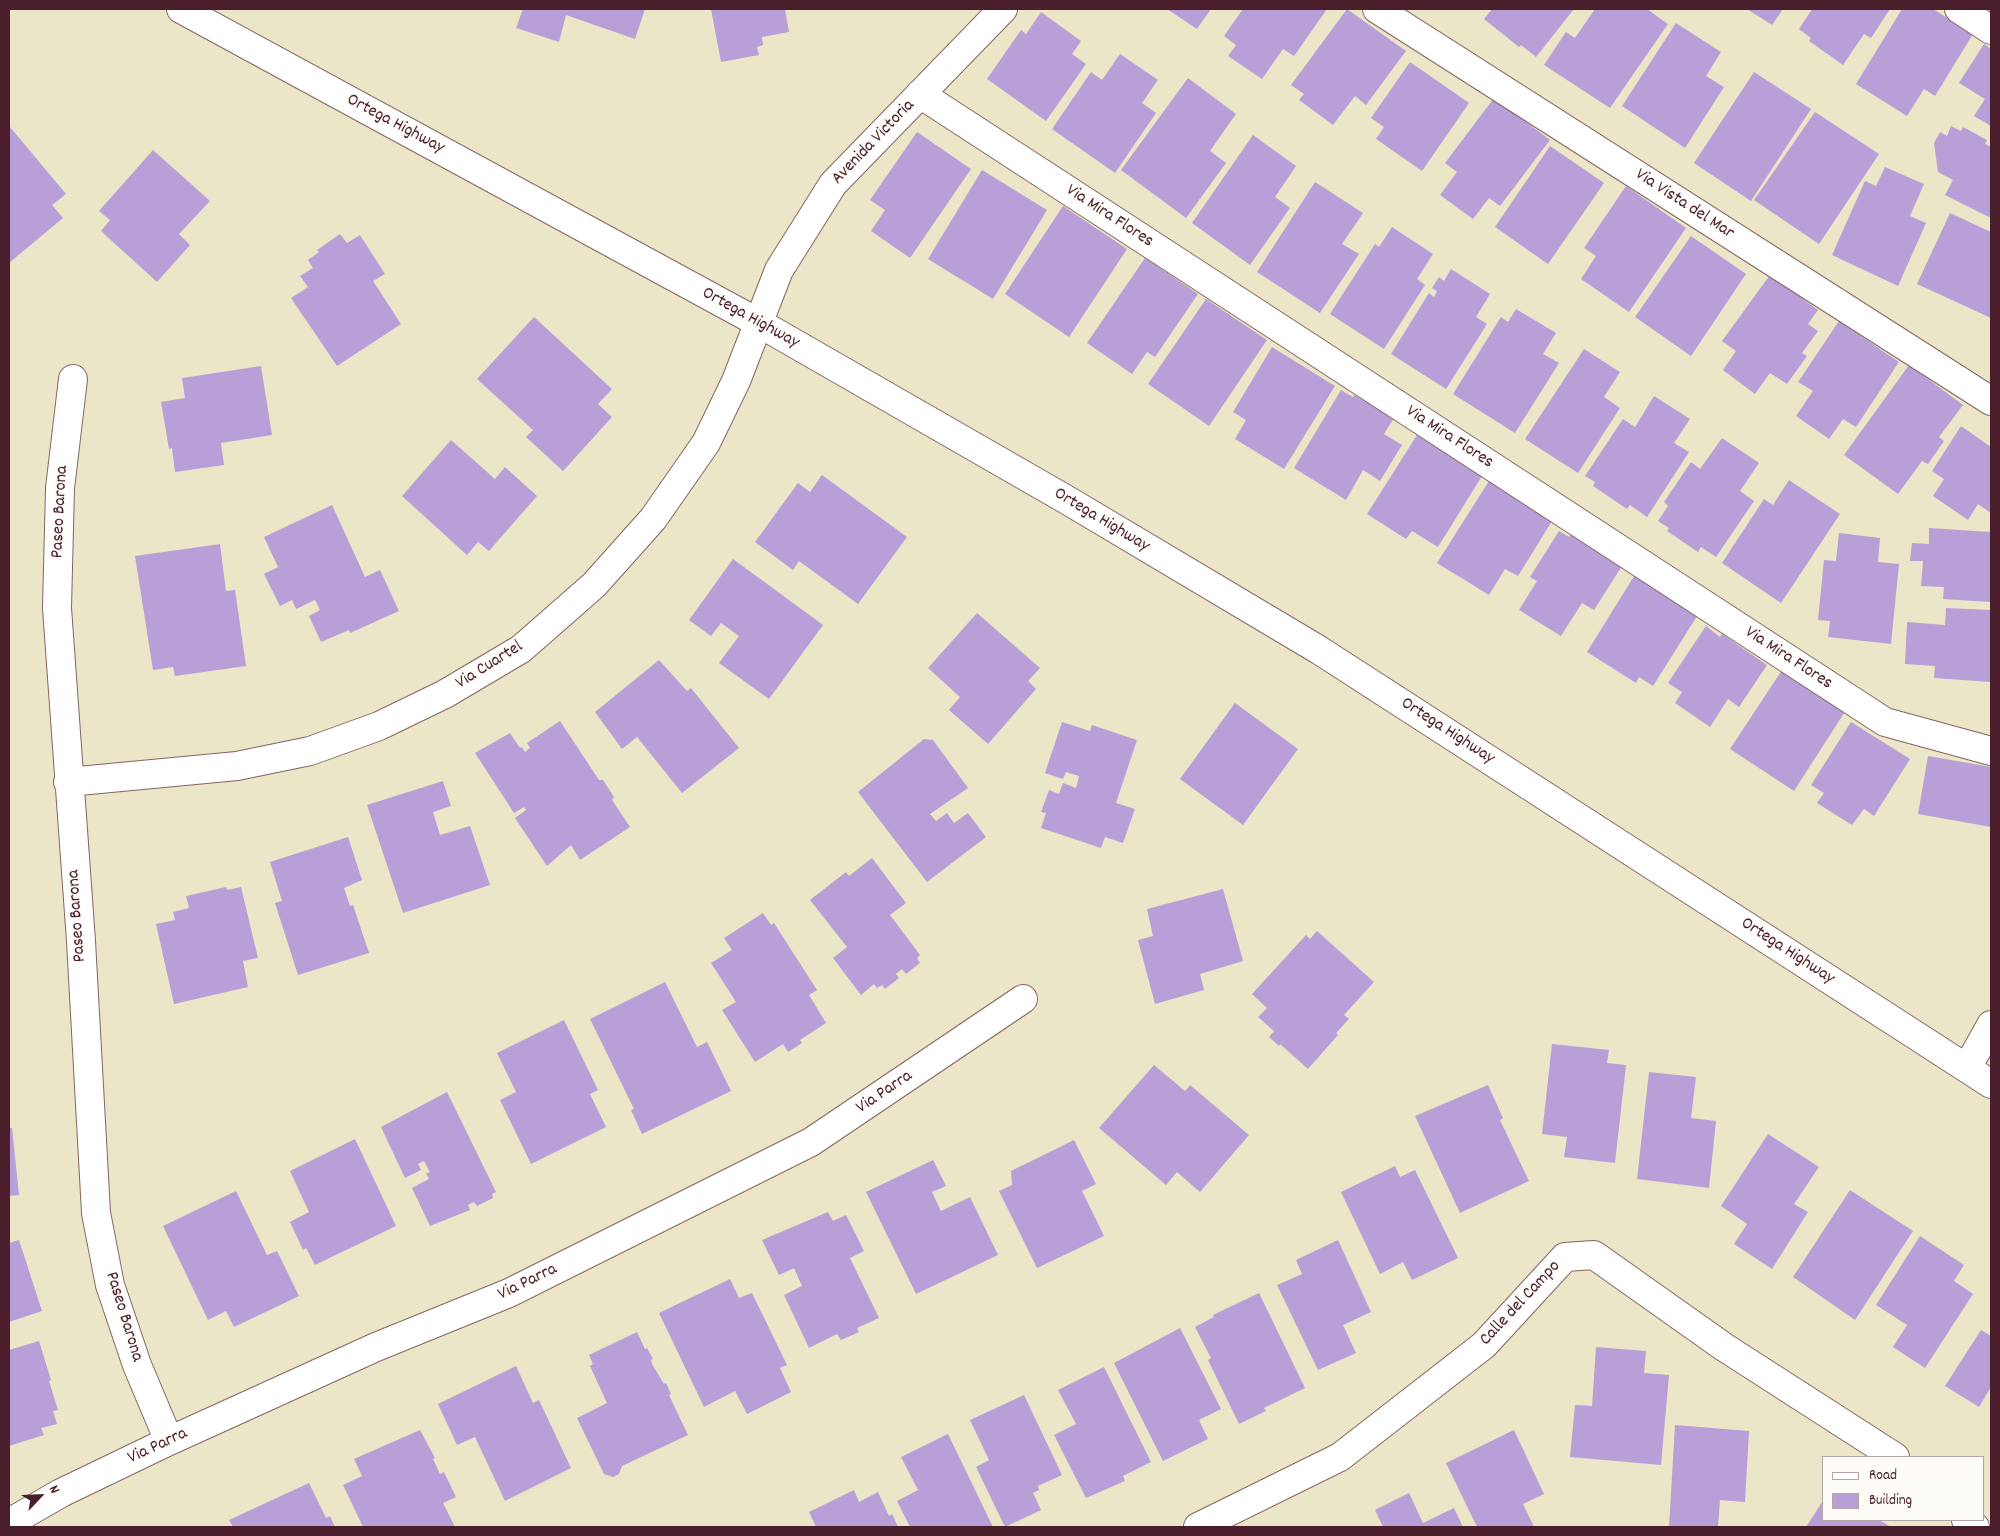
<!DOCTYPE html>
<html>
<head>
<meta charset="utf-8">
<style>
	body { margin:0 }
	#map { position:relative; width:2000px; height:1536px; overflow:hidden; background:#ece6c8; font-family:Dekko,sans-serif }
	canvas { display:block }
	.frame { position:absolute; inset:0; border:10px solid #4a1f2b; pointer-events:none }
	.legend { position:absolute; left:1822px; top:1456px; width:162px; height:65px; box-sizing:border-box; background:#fdfcf7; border:1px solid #b5a4a5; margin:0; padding:6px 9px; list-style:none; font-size:15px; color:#4a1f2b }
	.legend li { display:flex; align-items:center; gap:10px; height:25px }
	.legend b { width:25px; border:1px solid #b5a4a5 }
	.north { position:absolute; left:15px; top:1471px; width:50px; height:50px; -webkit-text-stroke:4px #fdfcf7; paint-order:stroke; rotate:65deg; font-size:14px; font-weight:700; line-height:20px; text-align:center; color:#4a1f2b }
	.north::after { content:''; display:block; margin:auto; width:18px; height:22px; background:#4a1f2b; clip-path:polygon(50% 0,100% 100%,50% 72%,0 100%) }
</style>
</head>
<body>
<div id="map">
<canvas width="2000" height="1536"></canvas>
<div class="frame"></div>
<ul class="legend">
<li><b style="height:6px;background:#fff"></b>Road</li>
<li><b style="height:14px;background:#b89fd7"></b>Building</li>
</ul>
<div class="north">N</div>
</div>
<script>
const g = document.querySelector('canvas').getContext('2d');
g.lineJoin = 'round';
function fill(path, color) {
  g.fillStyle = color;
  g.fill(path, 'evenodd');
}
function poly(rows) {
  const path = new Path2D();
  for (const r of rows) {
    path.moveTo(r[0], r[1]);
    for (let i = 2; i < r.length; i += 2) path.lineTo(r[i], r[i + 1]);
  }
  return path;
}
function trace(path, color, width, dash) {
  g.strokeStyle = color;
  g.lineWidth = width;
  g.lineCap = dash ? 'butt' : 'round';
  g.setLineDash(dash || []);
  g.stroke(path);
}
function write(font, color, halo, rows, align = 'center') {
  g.font = font + ' Dekko,sans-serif';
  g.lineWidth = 4;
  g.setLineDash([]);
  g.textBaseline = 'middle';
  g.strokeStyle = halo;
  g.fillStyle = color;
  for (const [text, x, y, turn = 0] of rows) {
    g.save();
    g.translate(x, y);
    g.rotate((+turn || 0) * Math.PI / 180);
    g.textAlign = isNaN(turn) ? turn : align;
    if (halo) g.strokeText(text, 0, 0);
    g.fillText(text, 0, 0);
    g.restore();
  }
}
const building = poly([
	[523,9,645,9,635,39,566,15,559,42,516,28],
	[711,9,785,9,789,32,762,37,763,45,757,47,759,55,721,62],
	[1167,9,1211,9,1197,29],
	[1243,9,1327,9,1294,56,1283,49,1262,79,1228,56,1236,45,1224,36],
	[1347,9,1406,51,1366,105,1355,96,1333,125,1299,100,1304,94,1291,85],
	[1492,9,1574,9,1536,57,1521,45,1519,47,1484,19],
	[1595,9,1647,9,1668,24,1610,108,1544,65,1566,32,1575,38],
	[1747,9,1783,9,1772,25],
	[1812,9,1890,9,1871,38,1864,34,1843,65,1809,41,1811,38,1799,29],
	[1902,9,1933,9,1973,34,1935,96,1924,89,1907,116,1856,84],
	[1041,12,1081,41,1072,54,1086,64,1046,121,987,79,1021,30,1026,34],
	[1676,23,1721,52,1706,76,1724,87,1685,148,1622,106],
	[1984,44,1991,49,1991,126,1974,116,1985,99,1959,83],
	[1120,54,1158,80,1142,103,1156,113,1115,173,1052,129,1091,72,1102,80],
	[1410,62,1469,103,1422,171,1376,139,1384,127,1371,118],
	[1754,72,1811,109,1751,201,1694,163],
	[1188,78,1236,114,1210,151,1226,163,1186,218,1121,170],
	[1494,98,1550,140,1500,206,1489,198,1473,219,1440,195,1457,172,1445,163],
	[1815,112,1879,154,1819,244,1754,200],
	[1951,126,1961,131,1963,127,1987,140,1985,144,1991,147,1991,218,1945,195,1953,180,1938,172,1934,143,1940,132,1947,136],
	[10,127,66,194,52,205,63,218,9,263],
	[917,132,971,169,910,258,871,231,885,210,870,200],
	[1253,135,1296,166,1275,197,1290,208,1250,265,1192,223],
	[1550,146,1604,183,1548,264,1495,227],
	[153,150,210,201,179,234,190,245,157,282,101,231,110,220,99,211],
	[1885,167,1924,184,1910,216,1926,223,1898,286,1832,255,1865,181,1876,186],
	[982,170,1047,210,993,299,928,259],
	[1315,182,1363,213,1342,244,1359,254,1320,313,1257,272],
	[1626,186,1686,228,1629,312,1581,279,1596,256,1584,248],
	[1063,206,1127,249,1069,337,1005,294],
	[1950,213,1991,232,1991,318,1917,284],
	[1392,227,1433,254,1417,279,1425,285,1384,349,1330,314,1375,244,1379,247],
	[340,234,347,243,360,235,385,274,373,281,401,324,337,366,291,298,308,287,300,276,313,268,308,260,319,252,317,250],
	[1691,236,1746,274,1691,356,1635,317],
	[1145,258,1198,294,1155,357,1147,352,1132,374,1087,343],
	[1451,269,1490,294,1476,317,1487,324,1446,389,1391,354,1429,293,1434,297,1437,291,1432,288,1439,277,1444,281],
	[1770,275,1818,310,1808,324,1818,331,1802,353,1807,356,1787,384,1770,373,1755,394,1723,370,1736,351,1722,341],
	[1206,299,1267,340,1209,426,1148,384],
	[1516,309,1556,333,1543,354,1559,363,1515,433,1453,394,1501,317,1508,322],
	[534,317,612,389,598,404,612,417,563,471,526,437,533,430,477,379],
	[1839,321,1899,362,1856,427,1843,419,1829,439,1796,416,1813,391,1798,382],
	[1272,347,1335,386,1284,469,1235,439,1246,420,1233,412],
	[1584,349,1620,372,1604,397,1620,408,1578,473,1525,439],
	[1909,365,1963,405,1939,437,1944,441,1928,464,1922,461,1898,494,1844,455],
	[261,366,272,435,221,443,224,465,175,472,172,448,169,449,161,402,185,398,182,378],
	[1341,390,1353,397,1354,395,1394,418,1384,434,1402,445,1380,481,1363,470,1346,500,1294,468],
	[1654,396,1690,419,1674,443,1689,452,1647,517,1630,505,1627,509,1593,486,1595,482,1585,476,1623,419,1635,427],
	[1961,426,1991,447,1991,513,1978,504,1968,520,1933,496,1944,479,1932,471],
	[1417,435,1482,476,1438,547,1412,531,1406,539,1367,514],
	[1722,438,1759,463,1740,491,1754,501,1716,557,1701,547,1698,552,1667,531,1669,528,1658,521,1668,506,1664,502,1691,462,1700,469],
	[451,440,495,479,505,467,537,496,489,551,478,542,467,555,402,496],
	[822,475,907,537,858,604,799,561,793,570,755,542,798,483,810,492],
	[1789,480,1840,514,1781,603,1722,563,1764,499,1773,505],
	[1489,481,1552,521,1518,576,1505,569,1489,595,1437,563],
	[332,505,365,577,380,570,399,611,350,633,349,630,321,642,309,616,320,610,315,600,296,609,292,600,280,606,264,574,278,567,264,537],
	[1929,528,1991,532,1991,602,1943,599,1944,587,1921,586,1923,561,1910,561,1912,543,1929,544],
	[1559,531,1569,537,1571,534,1622,566,1594,610,1582,603,1561,636,1519,610,1537,581,1530,577],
	[1839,533,1880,538,1878,562,1899,564,1891,644,1828,637,1830,621,1818,620,1824,560,1836,561],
	[220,544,226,591,235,590,246,666,175,676,173,667,153,670,135,556],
	[733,559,823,625,769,699,719,663,739,636,721,623,711,636,689,620],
	[1636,573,1699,613,1653,686,1639,677,1636,683,1587,652],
	[1946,608,1991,610,1991,682,1934,678,1935,666,1905,664,1907,622,1945,625],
	[977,613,1040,668,1028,681,1036,689,988,744,949,710,960,697,928,668],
	[1706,626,1720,637,1722,634,1767,665,1739,707,1728,699,1710,727,1675,703,1682,692,1668,683],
	[659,660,687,691,691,688,739,748,682,793,637,737,622,749,595,712],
	[1782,670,1846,710,1794,791,1730,749],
	[1235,703,1298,749,1243,825,1180,779],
	[560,721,599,780,603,780,614,797,612,800,630,827,580,860,571,845,547,866,515,818,526,810,524,807,514,813,475,753,510,733,520,748,522,747,525,752,530,748,527,743],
	[1062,722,1090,731,1092,725,1137,740,1116,803,1135,809,1123,843,1105,837,1101,848,1041,828,1046,813,1041,812,1049,790,1059,794,1063,783,1076,788,1079,776,1066,772,1063,779,1045,773],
	[1851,722,1910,759,1874,816,1864,809,1852,825,1817,803,1824,793,1811,785],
	[924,739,933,740,968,788,930,814,936,821,947,813,954,823,968,813,986,837,927,882,858,792],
	[1928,756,1991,767,1991,827,1918,814],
	[443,781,451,806,433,812,440,835,470,826,490,885,403,913,367,805],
	[348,837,362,880,344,888,350,906,353,905,369,953,298,975,275,903,282,901,270,862],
	[872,858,906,903,890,915,920,955,917,958,920,963,906,974,902,969,896,974,899,978,885,989,882,985,877,988,874,984,861,995,833,958,847,947,810,900,846,872,849,876],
	[226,887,227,890,241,887,258,958,243,961,248,987,174,1004,156,924,175,920,173,912,189,908,186,896],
	[1223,889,1243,961,1200,974,1204,990,1155,1004,1138,940,1153,936,1147,909],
	[763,913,771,925,774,923,817,990,809,995,826,1023,800,1040,802,1043,788,1052,783,1044,755,1062,722,1010,736,1002,711,963,732,950,724,938],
	[1317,931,1374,982,1344,1015,1349,1019,1336,1033,1338,1035,1308,1069,1280,1044,1279,1046,1269,1037,1274,1031,1258,1017,1267,1008,1252,994,1306,935,1310,939],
	[665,982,697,1047,707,1042,731,1091,642,1134,631,1110,634,1109,590,1019],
	[564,1020,598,1090,590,1094,606,1127,531,1164,500,1100,516,1092,497,1053],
	[1552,1044,1609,1050,1607,1063,1626,1065,1615,1163,1564,1157,1567,1137,1542,1134],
	[1154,1065,1185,1091,1190,1085,1249,1135,1200,1192,1177,1172,1166,1185,1099,1128],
	[1649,1072,1696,1077,1691,1118,1716,1121,1709,1188,1637,1179],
	[1488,1085,1503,1118,1500,1120,1529,1181,1460,1213,1415,1116],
	[447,1092,496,1192,492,1194,493,1198,477,1206,474,1202,468,1205,470,1210,430,1226,412,1188,429,1179,426,1173,430,1172,424,1161,418,1164,421,1170,405,1178,381,1127],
	[9,1128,12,1128,19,1195,9,1196],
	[1768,1134,1819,1167,1794,1204,1808,1212,1772,1269,1734,1244,1747,1224,1721,1206],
	[355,1139,396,1226,315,1265,306,1248,303,1250,290,1222,309,1212,290,1171],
	[1074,1140,1096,1184,1082,1191,1104,1236,1037,1268,999,1191,1012,1185,1011,1171],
	[933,1160,946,1186,932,1192,941,1211,970,1197,998,1255,916,1294,866,1192],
	[1395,1166,1400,1177,1415,1170,1458,1258,1412,1280,1403,1262,1380,1274,1341,1192],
	[1850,1190,1913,1231,1855,1320,1793,1277],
	[236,1191,267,1255,277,1251,299,1296,234,1327,226,1311,208,1320,163,1226],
	[828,1212,833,1221,846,1215,864,1251,850,1258,879,1318,857,1328,859,1332,841,1340,837,1334,809,1348,784,1295,802,1286,794,1268,779,1275,762,1240],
	[1920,1236,1964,1265,1954,1281,1973,1294,1925,1368,1893,1347,1907,1325,1876,1305],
	[19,1240,42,1311,9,1322,9,1243],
	[1338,1240,1371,1312,1343,1325,1356,1353,1318,1370,1277,1285,1302,1274,1296,1260],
	[730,1279,739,1298,752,1293,787,1365,780,1368,791,1392,747,1414,735,1391,704,1407,659,1313],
	[1259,1293,1305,1388,1264,1408,1266,1411,1239,1424,1208,1360,1211,1358,1195,1327,1214,1317,1213,1315],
	[1180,1328,1221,1409,1199,1420,1208,1439,1163,1461,1114,1363],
	[1981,1330,1991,1336,1991,1387,1979,1407,1945,1386],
	[637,1332,645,1349,647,1348,653,1359,651,1360,652,1364,664,1384,666,1383,671,1394,669,1395,688,1435,622,1466,619,1474,613,1477,604,1474,577,1418,607,1403,590,1366,593,1364,589,1355],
	[39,1341,51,1380,49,1381,58,1410,53,1411,57,1424,41,1428,44,1435,9,1446,9,1350],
	[1596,1347,1646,1351,1644,1373,1669,1375,1661,1465,1570,1457,1575,1405,1592,1406],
	[516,1366,533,1403,539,1400,571,1468,505,1501,475,1437,457,1445,438,1404],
	[1104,1367,1151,1462,1123,1476,1125,1481,1086,1498,1054,1435,1076,1424,1058,1390],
	[1024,1395,1062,1475,1038,1486,1039,1490,1033,1493,1041,1510,1005,1527,976,1467,989,1460,970,1420],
	[1675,1425,1749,1431,1745,1502,1720,1500,1718,1527,1669,1527],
	[420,1430,435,1458,433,1459,440,1474,444,1472,456,1497,443,1503,455,1527,363,1527,343,1485,362,1476,354,1459],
	[1514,1430,1544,1494,1523,1504,1534,1527,1477,1527,1446,1463],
	[948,1434,993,1527,910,1527,897,1501,918,1490,901,1457],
	[309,1483,326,1518,330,1516,335,1527,233,1527,229,1520],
	[854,1490,859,1502,878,1492,889,1516,892,1514,898,1527,816,1527,809,1512],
	[1409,1493,1423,1523,1454,1508,1463,1527,1383,1527,1375,1510],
	[1824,1499,1824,1520,1879,1520,1891,1527,1806,1527]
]);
const street = poly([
	[1377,9,1991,401],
	[1959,9,1991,30],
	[920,94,1885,722,1991,751],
	[73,379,60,488,57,608,81,941,96,1213,110,1285,137,1365,169,1441],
	[68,782,237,766,310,751,379,726,445,694,521,649,594,585,653,519,706,443,736,381,779,270,833,184,1003,9],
	[1967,1068,1991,1025],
	[1966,1520,1975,1527],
	[9,1523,61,1493,169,1441,376,1347,509,1293,811,1142,1023,999],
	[1198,1527,1340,1457,1484,1345,1565,1257,1594,1255,1724,1347,1895,1457]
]);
const primary = poly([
	[181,9,759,323,1067,500,1319,650,1991,1084]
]);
const streetNames = [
	["Ortega Highway",395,125,28],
	["Avenida Victoria",874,143,-46],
	["Via Vista del Mar",1684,205,33],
	["Via Mira Flores",1109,217,33],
	["Ortega Highway",750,319,29],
	["Via Mira Flores",1449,438,33],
	["Paseo Barona",61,512,-87],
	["Ortega Highway",1101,521,31],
	["Via Mira Flores",1788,659,33],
	["Via Cuartel",490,666,-32],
	["Ortega Highway",1447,732,33],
	["Paseo Barona",78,916,-94],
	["Ortega Highway",1787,952,33],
	["Via Parra",885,1093,-34],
	["Via Parra",528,1283,-26],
	["Calle del Campo",1521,1304,-47],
	["Paseo Barona",123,1317,73],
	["Via Parra",158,1447,-25]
];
fill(building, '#b89fd7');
trace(street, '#836562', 30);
trace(primary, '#836562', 30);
trace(street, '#fff', 28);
trace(primary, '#fff', 28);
write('18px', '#4a1f2b', '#fdfcf7', streetNames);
</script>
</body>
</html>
